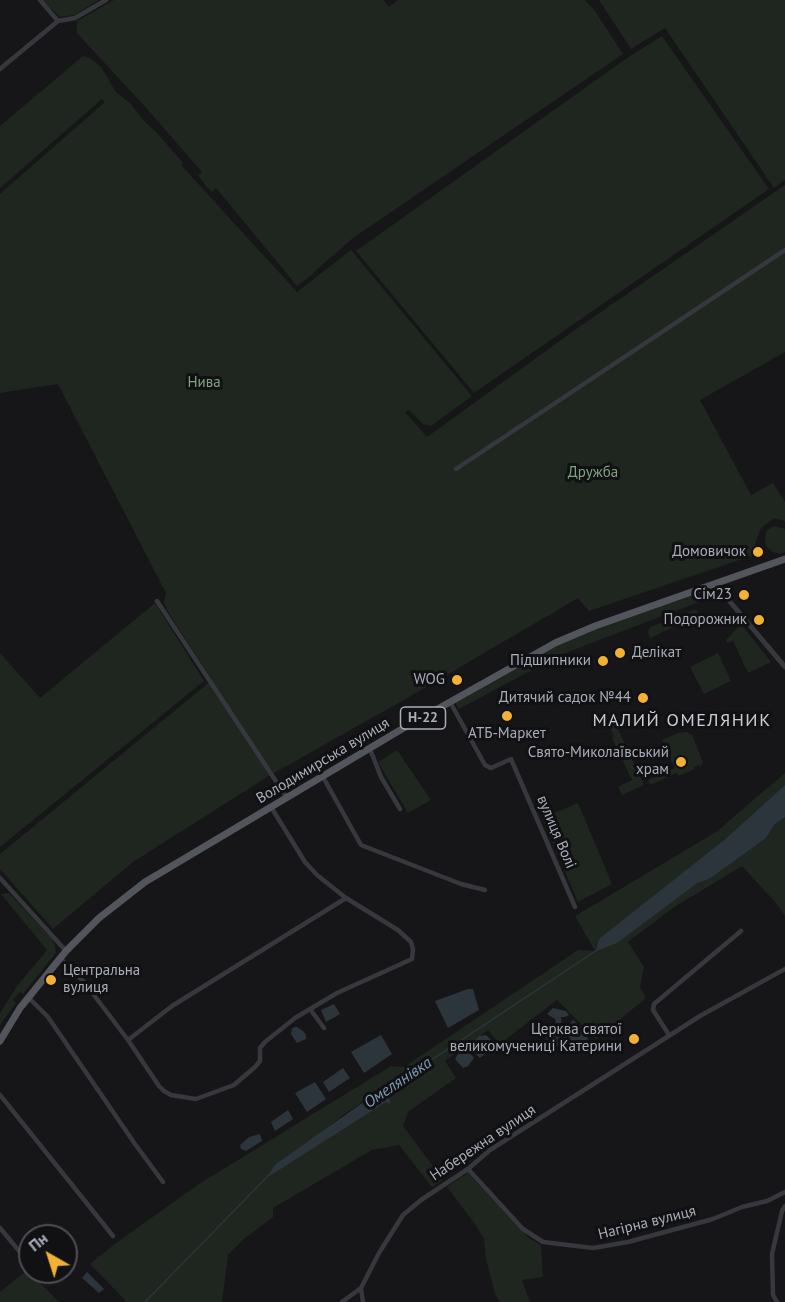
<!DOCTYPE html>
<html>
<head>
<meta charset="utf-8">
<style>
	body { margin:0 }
	#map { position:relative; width:785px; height:1302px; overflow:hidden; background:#161618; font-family:"PT Sans",sans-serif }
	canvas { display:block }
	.north { position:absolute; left:18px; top:1224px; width:60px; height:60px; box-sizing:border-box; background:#111113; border:2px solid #4d4f55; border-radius:50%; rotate:321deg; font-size:16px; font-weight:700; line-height:24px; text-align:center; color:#a8adb8 }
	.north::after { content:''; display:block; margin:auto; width:21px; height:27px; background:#f2b134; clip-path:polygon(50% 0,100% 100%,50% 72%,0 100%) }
</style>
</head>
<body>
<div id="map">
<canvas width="785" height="1302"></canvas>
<div class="north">Пн</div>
</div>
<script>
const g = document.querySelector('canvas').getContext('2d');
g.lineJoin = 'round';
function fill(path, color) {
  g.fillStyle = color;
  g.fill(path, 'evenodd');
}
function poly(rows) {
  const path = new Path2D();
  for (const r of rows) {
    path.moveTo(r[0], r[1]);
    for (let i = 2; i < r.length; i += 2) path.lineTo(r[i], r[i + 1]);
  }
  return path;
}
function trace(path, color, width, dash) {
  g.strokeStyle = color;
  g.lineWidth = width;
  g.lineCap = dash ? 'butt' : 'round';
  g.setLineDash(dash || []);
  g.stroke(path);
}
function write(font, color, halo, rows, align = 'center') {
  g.font = font + ' "PT Sans",sans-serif';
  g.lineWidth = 6;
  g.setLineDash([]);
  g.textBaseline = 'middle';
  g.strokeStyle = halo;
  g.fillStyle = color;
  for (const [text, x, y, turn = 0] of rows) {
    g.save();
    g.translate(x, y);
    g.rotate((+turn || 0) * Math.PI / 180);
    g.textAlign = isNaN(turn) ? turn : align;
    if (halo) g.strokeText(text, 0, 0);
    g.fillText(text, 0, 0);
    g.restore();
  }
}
const green = poly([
	[42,0,99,0,74,15,60,17],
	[114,0,383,0,389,7,398,0,585,0,595,11,623,54,353,238,314,272,313,274,297,286,216,188,212,192,206,186,198,175,202,172,148,110,77,33,77,21],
	[599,0,785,0,785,180,774,188,665,28,631,49],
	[662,36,769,189,474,393,356,251,627,58],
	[83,56,90,58,101,67,116,92,131,104,142,119,157,133,183,163,181,165,297,292,351,250,472,396,431,426,423,424,409,410,405,412,427,437,579,327,785,185,785,352,700,400,751,495,773,483,785,502,785,521,774,518,761,528,755,544,757,554,589,611,578,598,409,697,267,777,133,862,53,929,0,869,0,854,212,680,168,612,164,602,166,593,58,384,0,393,0,194,105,102,102,99,0,188,0,126],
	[775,526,785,529,785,552,780,554,772,552,767,547,765,542,766,531,772,527],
	[713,589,720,594,560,655,459,709,455,703,556,646,606,625],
	[155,603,204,681,0,847,0,653,40,698],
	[694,610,697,611,699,615,650,638,648,632,650,627],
	[741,624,771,662,748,673,733,641,727,643,726,640],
	[718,653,731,681,704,694,690,667],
	[612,716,644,785,622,795,618,787,632,780,612,738,614,736,606,719],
	[687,732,692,735,703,762,702,765,700,767,699,765,694,767,695,769,678,776,677,773,650,785,648,780,675,768,662,740,678,733],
	[397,750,431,800,408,813,378,762],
	[785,773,785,785,723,841,696,884,711,878,766,838,774,825,785,817,785,916,776,903,742,866,673,908,628,942,644,967,640,987,646,998,596,1039,557,1000,500,1044,488,1030,445,1061,456,1078,408,1112,403,1126,443,1180,432,1187,399,1145,372,1150,273,1208,273,1217,244,1239,228,1255,222,1302,124,1302,125,1300,90,1264,116,1243,199,1184,391,1066,404,1067,578,950,595,951,575,916,716,832],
	[382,1089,386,1102,266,1178,343,1115],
	[578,803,612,884,578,902,542,818],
	[9,893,52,939,55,946,56,953,23,994,20,992,13,1000,16,1003,0,1025,0,1013,17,986,47,950,1,894],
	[468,1173,529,1238,541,1245,543,1277,522,1280,530,1302,500,1302,495,1294,486,1259,484,1239,475,1224,447,1187],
	[27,1270,59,1302,0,1302,0,1292]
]);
const water = poly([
	[785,785,785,817,774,825,766,838,711,878,696,884,617,943,596,951,599,939,723,841],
	[468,989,473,989,479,1010,448,1028,435,1001],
	[334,1004,340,1014,326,1022,321,1010],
	[553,1008,566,1011,569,1015,565,1017,561,1017,562,1029,568,1027,573,1020,588,1033,587,1047,553,1046,548,1042,545,1036,549,1030,556,1024,555,1019,547,1014],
	[294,1027,297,1027,303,1031,306,1035,306,1039,297,1043,291,1034,292,1029],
	[381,1035,392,1054,364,1073,351,1052],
	[486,1035,496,1045,480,1058,471,1049,473,1042,479,1036],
	[466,1049,474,1058,468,1066,463,1068,455,1059,459,1052],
	[343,1068,350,1078,329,1092,323,1082],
	[315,1082,326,1099,307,1112,295,1093],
	[382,1089,385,1090,390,1100,390,1104,386,1102,265,1179,276,1164],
	[288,1110,293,1119,275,1131,271,1122],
	[260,1134,262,1141,246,1151,241,1149,240,1145,249,1137],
	[87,1272,104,1289,99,1293,82,1278]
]);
const stream = poly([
	[386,1090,597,950],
	[145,1302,266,1178]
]);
const minor = poly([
	[40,0,58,21],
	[58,21,75,18,106,0],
	[0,69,58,21],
	[456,469,785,250],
	[157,601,287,798],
	[450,702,485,765,491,768,511,759,575,907],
	[370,749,381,777,400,809],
	[323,777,361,845,461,884,485,890],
	[0,878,66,951],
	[60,958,84,982,128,1040,172,1006,346,898],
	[28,997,48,1017,135,1144,163,1182],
	[310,1009,324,1028],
	[669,1035,653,1010,654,1004,741,931],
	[128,1040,159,1086,164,1091,171,1095,196,1099,234,1085,255,1067,260,1061,260,1048,265,1042,295,1018,337,993,412,959,413,949,411,942,398,930,346,898,317,875,305,862,271,807],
	[0,1095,113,1236],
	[468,1169,523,1229,543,1242,593,1248,628,1242,713,1219,742,1207,767,1201,785,1192],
	[0,1228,30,1264],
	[361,1288,363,1302],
	[342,1302,361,1288,379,1253,403,1215,421,1200,468,1169,490,1150,700,1016,785,969],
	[777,1302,773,1295,772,1254,782,1211,785,1206]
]);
const tertiary = poly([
	[715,584,785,667]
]);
const primary = poly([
	[0,1041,20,1008,66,951,99,918,145,882,402,729,555,643,595,626,785,559]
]);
const markers = [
	[758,552,6,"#f2b134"],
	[744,595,6,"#f2b134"],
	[759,620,6,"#f2b134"],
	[620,653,6,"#f2b134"],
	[603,661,6,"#f2b134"],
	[457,680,6,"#f2b134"],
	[643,698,6,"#f2b134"],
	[507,716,6,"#f2b134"],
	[681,762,6,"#f2b134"],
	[51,980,6,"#f2b134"],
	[634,1039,6,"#f2b134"]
];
const shields = [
	[423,718,45]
];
const shieldNames = [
	["Н-22",423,718]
];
const parkNames = [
	["Нива",204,383],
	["Дружба",593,473]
];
const poiNames = [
	["Домовичок",746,552],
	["Сім23",732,595],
	["Подорожник",747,620],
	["Делікат",632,653,"left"],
	["Підшипники",591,661],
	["WOG",445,680],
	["Дитячий садок №44",631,698],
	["АТБ-Маркет",507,734,"center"],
	["Свято-Миколаївський",669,753],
	["храм",669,770],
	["Центральна",63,971,"left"],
	["вулиця",63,988,"left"],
	["Церква святої",622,1030],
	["великомучениці Катерини",622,1047]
];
const streetNames = [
	["Володимирська вулиця",323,761,-31],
	["вулиця Волі",556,832,67],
	["Набережна вулиця",483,1143,-34],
	["Нагірна вулиця",647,1223,-14]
];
const waterNames = [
	["Омелянівка",398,1083,-34]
];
const quarterNames = [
	["МАЛИЙ ОМЕЛЯНИК",682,721]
];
fill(green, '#1e261f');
fill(water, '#2c353c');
trace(stream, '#2c353c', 1.5);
trace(minor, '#37383d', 4.5);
trace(tertiary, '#37383d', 5);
trace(primary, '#53555c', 7);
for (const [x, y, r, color] of markers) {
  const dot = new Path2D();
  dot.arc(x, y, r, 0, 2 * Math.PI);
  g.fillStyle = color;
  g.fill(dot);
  trace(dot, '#111113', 2);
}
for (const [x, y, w] of shields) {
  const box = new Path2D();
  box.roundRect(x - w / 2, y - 11, w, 22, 4.5);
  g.fillStyle = '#111113';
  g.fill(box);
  trace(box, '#a8adb8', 1.5);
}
write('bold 14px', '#a8adb8', null, shieldNames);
write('15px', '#7fa381', '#111113', parkNames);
write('15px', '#a8adb8', '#111113', poiNames, 'right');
write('15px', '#a8adb8', '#111113', streetNames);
write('italic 16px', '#7f9bb3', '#111113', waterNames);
g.letterSpacing = '1.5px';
write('18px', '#c9ccd4', '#111113', quarterNames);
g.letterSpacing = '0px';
</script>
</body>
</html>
